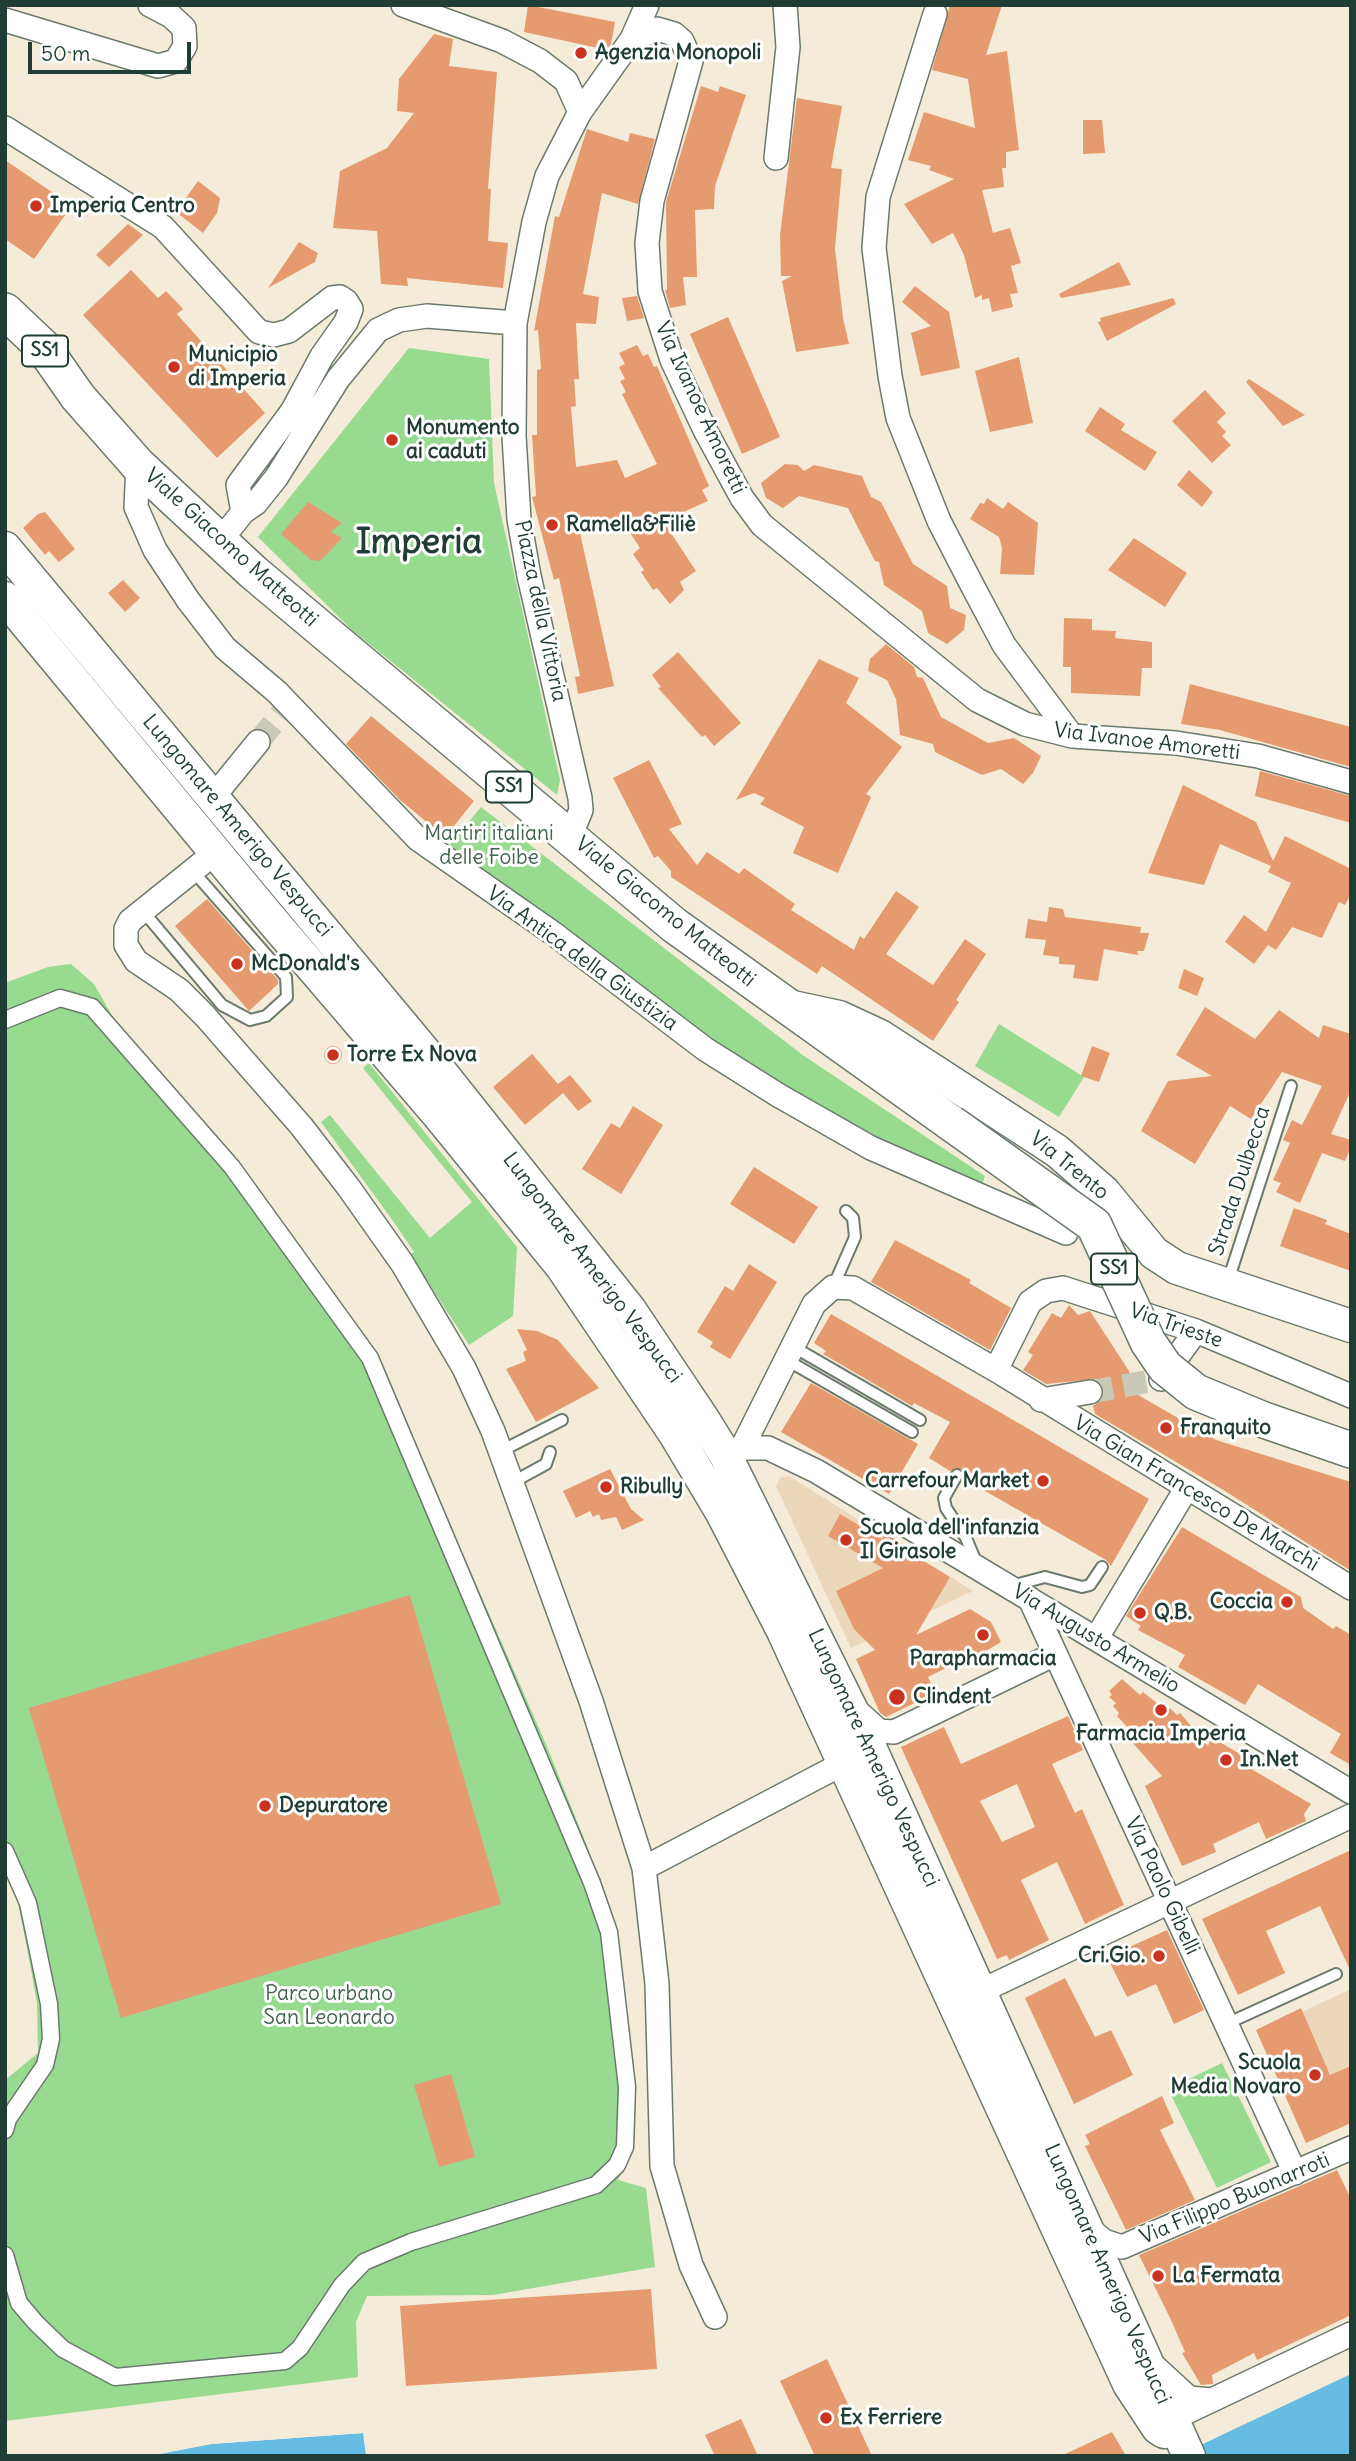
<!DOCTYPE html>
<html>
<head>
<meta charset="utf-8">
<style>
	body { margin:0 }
	#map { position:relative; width:1356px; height:2461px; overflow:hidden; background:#f4ecd8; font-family:Delius,sans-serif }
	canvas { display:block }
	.frame { position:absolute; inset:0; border:7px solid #1f3d34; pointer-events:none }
	.scale { position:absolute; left:28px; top:42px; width:163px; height:32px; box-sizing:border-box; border:4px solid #1f3d34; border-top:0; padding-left:9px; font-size:21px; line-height:24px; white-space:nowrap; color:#1f3d34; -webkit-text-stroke:5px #fff; paint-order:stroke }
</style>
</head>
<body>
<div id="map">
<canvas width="1356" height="2461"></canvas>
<div class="frame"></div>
<div class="scale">50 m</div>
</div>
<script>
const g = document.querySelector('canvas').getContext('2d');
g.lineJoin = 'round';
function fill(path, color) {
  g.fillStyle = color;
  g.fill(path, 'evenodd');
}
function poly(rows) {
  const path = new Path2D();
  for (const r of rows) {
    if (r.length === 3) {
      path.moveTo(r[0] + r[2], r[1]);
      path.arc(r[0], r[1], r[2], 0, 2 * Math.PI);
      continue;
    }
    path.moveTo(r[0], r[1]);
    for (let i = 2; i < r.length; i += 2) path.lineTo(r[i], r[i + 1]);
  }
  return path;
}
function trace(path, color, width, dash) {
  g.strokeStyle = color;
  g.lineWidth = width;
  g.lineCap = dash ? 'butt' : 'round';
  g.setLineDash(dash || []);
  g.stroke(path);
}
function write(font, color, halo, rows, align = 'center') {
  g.font = font + ' Delius,sans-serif';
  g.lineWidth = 6;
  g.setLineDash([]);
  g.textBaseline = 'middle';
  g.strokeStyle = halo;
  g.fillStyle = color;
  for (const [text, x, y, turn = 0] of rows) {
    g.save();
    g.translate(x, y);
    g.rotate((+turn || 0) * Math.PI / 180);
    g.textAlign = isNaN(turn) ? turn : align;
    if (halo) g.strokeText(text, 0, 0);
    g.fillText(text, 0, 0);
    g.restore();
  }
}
const built = poly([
	[789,1476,973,1591,851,1648,776,1486,781,1477],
	[1351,1989,1351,2119,1259,2032]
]);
const green = poly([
	[409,348,489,359,494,483,560,780,557,795,352,630,258,537],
	[481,807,804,1056,985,1176,981,1188,843,1124,705,1037,449,846],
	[71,964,94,984,118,1026,376,1355,546,1744,587,1846,615,1935,633,2082,632,2152,618,2180,646,2188,655,2267,493,2295,367,2296,356,2322,358,2377,5,2421,5,2080,38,2053,37,2003,27,1948,16,1893,5,1871,5,983,48,967],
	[999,1024,1084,1077,1059,1117,975,1066],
	[369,1063,517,1247,513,1316,469,1345,410,1255,414,1252,393,1221,321,1122,330,1115,430,1238,472,1202,363,1068],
	[1222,2063,1271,2162,1217,2188,1168,2089]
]);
const water = poly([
	[1351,2374,1351,2456,1178,2456,1226,2433],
	[363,2433,366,2456,150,2456,211,2444]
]);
const pier = poly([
	[363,2429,363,2433,211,2444,147,2456,150,2452,211,2441]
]);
const building = poly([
	[528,5,615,22,611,44,607,50,524,32],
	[950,5,1002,5,986,55,1007,51,1019,150,1006,152,1006,168,1002,168,1004,187,982,190,993,233,1010,228,1021,263,1011,266,1018,293,1010,294,1013,307,992,312,989,298,982,300,982,295,975,298,964,255,953,233,932,244,904,204,954,179,929,170,931,166,908,160,924,112,975,128,968,79,932,70],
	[434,34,453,39,449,66,497,72,488,189,491,189,488,241,508,243,503,288,407,278,408,286,381,284,377,231,333,228,340,171,387,148,414,113,397,111,399,79],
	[701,86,718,92,720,86,746,95,715,186,714,209,695,210,697,277,683,277,686,305,670,308,665,290,667,290,666,202],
	[797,98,842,106,831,168,842,169,835,249,843,318,849,344,796,352,782,281,792,276,781,276,780,235],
	[1083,120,1102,120,1105,153,1083,154],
	[587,129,628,142,630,133,655,139,638,204,602,193,583,294,599,297,596,324,576,323,579,379,574,379,576,406,571,407,576,467,617,460,625,478,657,464,622,394,626,392,620,381,625,379,619,367,625,364,619,353,637,345,643,356,648,354,654,367,657,366,709,486,702,490,708,501,663,521,696,571,680,582,684,590,670,604,657,588,653,590,641,572,644,570,633,554,640,548,623,522,580,533,614,686,578,694,575,677,580,676,559,578,554,580,532,497,536,496,532,435,537,435,537,370,541,369,538,330,534,331,555,216,559,217],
	[5,160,65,201,68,211,34,259,5,239],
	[198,181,220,198,217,213,203,233,176,212],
	[128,224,143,235,109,267,96,255],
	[299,242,318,253,315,262,268,288],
	[1119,262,1131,285,1061,298,1059,294],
	[131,270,158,298,166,291,183,309,177,314,265,413,217,458,83,315],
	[915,286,949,312,960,368,921,376,911,333,931,326,902,302],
	[637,296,644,318,627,321,622,298],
	[1173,298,1176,304,1107,341,1098,322,1101,321,1100,318],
	[728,317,780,437,742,454,690,334],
	[1019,357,1033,423,990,432,975,371],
	[1249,379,1305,415,1283,426,1246,382],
	[1205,390,1226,413,1217,422,1226,432,1222,436,1231,445,1212,463,1172,421],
	[1100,407,1125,424,1121,430,1157,452,1145,471,1085,431],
	[785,464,798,465,804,471,814,465,862,476,871,497,881,502,913,564,947,586,950,608,966,615,964,630,947,644,928,633,922,611,884,585,879,562,875,561,848,508,799,496,783,508,766,498,761,483],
	[1189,470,1213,492,1202,507,1177,485],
	[987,498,1003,509,1008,502,1038,523,1034,575,1000,574,1002,548,999,537,970,519,980,503,984,504],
	[308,502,342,523,331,532,342,538,320,561,311,560,281,534],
	[45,512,75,549,59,562,49,551,45,555,23,528,38,514],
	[1134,538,1187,573,1165,607,1108,570],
	[123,580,140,598,125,612,108,593],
	[1064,618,1092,619,1092,630,1116,631,1115,638,1152,642,1152,668,1142,668,1140,696,1071,693,1071,667,1063,667],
	[886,644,914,667,917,677,923,678,941,717,988,743,1014,738,1041,756,1033,773,1023,784,1001,769,982,775,935,752,933,744,900,735,896,699,887,680,868,671,870,659],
	[678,652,741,723,714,746,705,735,702,737,658,688,661,687,652,675],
	[819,659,859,678,846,703,902,747,866,794,871,797,838,873,793,853,804,827,760,804,765,798,754,793,736,800],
	[1190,684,1351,727,1351,767,1220,730,1181,724],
	[371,716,474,801,445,837,400,800,346,744],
	[649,760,682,824,669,829,697,865,707,852,739,874,744,868,795,904,791,910,854,950,860,936,864,939,896,891,919,907,886,954,933,985,965,939,986,954,956,1000,959,1002,933,1041,822,966,817,974,671,877,671,871,658,856,654,858,613,778],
	[1260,771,1351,796,1351,823,1255,796],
	[1183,785,1256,822,1273,861,1285,836,1351,869,1351,894,1345,905,1339,902,1322,938,1292,927,1276,950,1268,945,1254,964,1225,942,1244,915,1266,932,1291,883,1268,872,1271,866,1220,844,1204,885,1148,873],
	[207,899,278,980,278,984,249,1011,175,926],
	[1049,907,1063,909,1065,917,1141,927,1140,933,1149,933,1144,951,1137,951,1138,955,1104,949,1098,981,1073,978,1075,965,1059,964,1059,957,1043,955,1046,940,1025,938,1028,919,1047,922],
	[1184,969,1204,978,1197,996,1178,988],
	[1205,1007,1255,1039,1279,1010,1319,1038,1323,1025,1351,1034,1351,1090,1331,1134,1351,1140,1351,1147,1345,1161,1322,1153,1300,1203,1276,1192,1281,1183,1273,1180,1290,1143,1283,1140,1292,1120,1302,1125,1322,1086,1282,1072,1251,1119,1230,1106,1195,1164,1141,1131,1168,1081,1212,1076,1176,1055],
	[333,1055,9],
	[1092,1046,1110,1053,1099,1082,1081,1076],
	[532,1054,558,1084,570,1075,592,1101,578,1111,563,1093,525,1125,493,1087],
	[633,1106,663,1125,621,1194,582,1169,611,1123,620,1128],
	[754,1167,818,1207,794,1244,730,1204],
	[1294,1208,1327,1220,1325,1224,1351,1234,1351,1271,1280,1246],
	[895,1240,971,1280,969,1283,1011,1308,990,1350,871,1282],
	[749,1264,777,1282,730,1359,710,1347,713,1342,697,1332,725,1286,733,1291],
	[1069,1305,1078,1315,1090,1311,1129,1371,1133,1392,1216,1440,1351,1482,1351,1571,1225,1491,1095,1414,1093,1406,1103,1398,1104,1390,1096,1379,1046,1384,1023,1370,1033,1355,1028,1352,1052,1313,1061,1318],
	[831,1314,1149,1499,1111,1566,1106,1560,964,1479,961,1469,950,1471,929,1458,950,1422,914,1403,912,1406,823,1354,826,1351,814,1343],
	[517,1329,537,1331,558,1340,599,1388,536,1422,506,1369,526,1361,523,1352,527,1350],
	[811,1383,918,1444,889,1494,781,1432],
	[610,1469,631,1509,644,1520,622,1530,616,1517,601,1520,599,1514,593,1517,590,1511,576,1518,563,1491],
	[840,1514,882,1539,885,1533,903,1544,900,1547,950,1577,916,1635,970,1609,991,1622,1001,1642,966,1663,964,1659,928,1677,935,1693,886,1717,880,1713,856,1659,875,1650,854,1629,836,1591,883,1568,828,1536],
	[1182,1527,1301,1597,1303,1608,1333,1629,1336,1626,1351,1635,1351,1765,1330,1753,1341,1734,1258,1684,1245,1705,1178,1667,1185,1655,1138,1630,1141,1626,1126,1616],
	[410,1595,501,1904,121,2018,29,1708],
	[1122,1679,1140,1695,1143,1692,1158,1704,1161,1702,1168,1710,1170,1708,1177,1715,1180,1713,1208,1746,1211,1737,1257,1764,1253,1770,1311,1804,1304,1814,1306,1821,1266,1839,1259,1822,1213,1844,1216,1852,1182,1866,1145,1786,1162,1776,1124,1733,1129,1729,1117,1716,1119,1713,1113,1706,1116,1703,1109,1697,1112,1695,1109,1691],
	[1068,1716,1083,1750,1052,1764,1075,1813,1082,1809,1124,1905,1085,1924,1057,1862,1021,1880,1049,1940,1009,1960,1007,1955,997,1959,901,1747,944,1727,961,1764],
	[1017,1784,1035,1827,1002,1842,980,1801],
	[1351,1850,1351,1972,1320,1906,1266,1931,1285,1973,1238,1995,1202,1919],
	[1167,1930,1204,2010,1174,2024,1156,1984,1127,1997,1107,1957],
	[1065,1978,1095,2037,1111,2030,1133,2075,1074,2104,1025,1998],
	[1301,2008,1330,2075,1351,2066,1351,2123,1306,2143,1256,2030],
	[451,2074,475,2157,439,2167,414,2085],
	[1162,2096,1174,2123,1160,2130,1195,2200,1126,2230,1085,2146,1090,2144,1085,2135],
	[1337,2170,1351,2199,1351,2315,1257,2360,1254,2353,1212,2375,1213,2384,1201,2385,1182,2353,1185,2352,1171,2320,1139,2255],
	[651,2289,657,2369,406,2386,400,2306],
	[827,2359,872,2456,815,2456,780,2381],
	[741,2419,758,2456,715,2456,705,2435],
	[1112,2432,1126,2456,1061,2456]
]);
const minorTunnel = poly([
	[258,742,289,704],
	[1090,1392,1161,1379]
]);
const service = poly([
	[143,911,222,1005,250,1020,266,1016,287,997,286,977,193,871],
	[1228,1281,1291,1086],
	[833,1287,855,1237,853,1218,846,1211],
	[792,1346,920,1420],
	[785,1359,912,1432],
	[501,1451,562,1420],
	[957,1475,944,1498,946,1508,966,1538,976,1562],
	[513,1482,546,1464,550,1452],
	[1011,1586,1045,1577,1082,1587,1090,1585,1102,1567],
	[1226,2024,1336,1974]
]);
const pedestrian = poly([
	[5,1020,60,998,92,1007,232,1167,370,1358,592,1883,609,1932,627,2087,625,2147,617,2165,596,2185,411,2242,364,2262,342,2285,300,2348,285,2361,115,2377,63,2349,36,2323,19,2303,5,2255],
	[5,1851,28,1903,49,2004,51,2039,45,2065,8,2119,5,2130]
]);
const minor = poly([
	[403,5,502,41,540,61,566,81,580,112],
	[935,14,878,197,874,248,890,376,898,418,939,521,971,583,1004,645,1072,736],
	[5,20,158,66,176,61,185,46,184,28,171,16,150,5],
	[632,39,647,5],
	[5,128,163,227,259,332,274,335,289,331,332,298,340,297,346,301,351,309,346,322,322,356,293,410,238,485,243,512],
	[776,158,788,47,785,5],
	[138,465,136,507,155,550,188,600,225,648,277,692,418,839,554,934,705,1049,778,1095,871,1148,1066,1233],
	[220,541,243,512,256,503,276,478,338,379,378,330,399,320,427,316,515,323],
	[214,796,258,742],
	[570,837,581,810,580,798,529,576,519,519,514,436,515,323,534,222,547,176,580,112,632,39,657,29,674,34,682,41,691,61,652,201,647,243,650,291,672,360,705,430,742,498,762,525,977,700,1025,724,1072,736,1176,743,1258,756,1351,782],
	[216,852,130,921,126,929,126,945,136,961,179,990,205,1016,302,1127,349,1188,402,1263,464,1368,493,1431,591,1701,644,1868,657,1984,662,2166,691,2265,715,2317],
	[996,1370,1030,1302,1046,1291,1063,1288,1196,1331,1351,1396],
	[1161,1379,1196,1331],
	[1041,1400,1090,1392],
	[742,1448,814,1304,833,1287,853,1288,996,1370,1351,1588],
	[729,1455,742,1448,768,1448,816,1471,1351,1792],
	[1030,1599,1295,2173],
	[1096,1639,1186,1489],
	[857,1711,879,1731,894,1732,1055,1654],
	[644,1868,844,1763],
	[981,1991,1351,1816],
	[1087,2227,1104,2241,1122,2247,1351,2148],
	[1154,2366,1189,2398,1211,2400],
	[1172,2419,1351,2334]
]);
const secondary = poly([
	[5,548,428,1056,630,1310,703,1419,726,1456,869,1745,1189,2456],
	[5,598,270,918,436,1112,562,1267,675,1434,721,1511,783,1631,1129,2384,1158,2428,1164,2432],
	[788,1006,839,1017,880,1036,1057,1151,1104,1192,1154,1253,1177,1268,1351,1326]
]);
const primary = poly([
	[5,311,43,347,78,397,138,465,253,572,674,925,951,1123],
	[1264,1420,1351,1450]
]);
const primaryBridge = poly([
	[951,1123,1094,1225,1148,1342,1165,1367,1196,1392,1264,1420]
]);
const markers = [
	[581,53,7,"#c8321e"],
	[36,206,7,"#c8321e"],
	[174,367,7,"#c8321e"],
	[392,440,7,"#c8321e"],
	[552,525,7,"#c8321e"],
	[237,964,7,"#c8321e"],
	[333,1055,7,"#c8321e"],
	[1166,1428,7,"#c8321e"],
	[1043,1481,7,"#c8321e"],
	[606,1487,7,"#c8321e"],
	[846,1540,7,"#c8321e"],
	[1287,1602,7,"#c8321e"],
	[1140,1613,7,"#c8321e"],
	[983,1635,7,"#c8321e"],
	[897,1697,9,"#c8321e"],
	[1161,1710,7,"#c8321e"],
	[1226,1760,7,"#c8321e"],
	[265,1806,7,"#c8321e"],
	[1159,1956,7,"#c8321e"],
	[1315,2075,7,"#c8321e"],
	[1158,2276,7,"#c8321e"],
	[826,2418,7,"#c8321e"]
];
const shields = [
	[45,351,46],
	[509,787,46],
	[1114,1269,46]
];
const shieldNames = [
	["SS1",45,351],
	["SS1",509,787],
	["SS1",1114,1269]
];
const poiNames = [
	["Agenzia Monopoli",595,53],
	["Imperia Centro",50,206],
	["Municipio",188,355],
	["di Imperia",188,379],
	["Monumento",406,428],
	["ai caduti",406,452],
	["Ramella&Filiè",566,525],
	["McDonald's",251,964],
	["Torre Ex Nova",347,1055],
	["Franquito",1180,1428],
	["Carrefour Market",1029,1481,"right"],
	["Ribully",620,1487],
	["Scuola dell'infanzia",860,1528],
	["Il Girasole",860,1552],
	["Coccia",1273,1602,"right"],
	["Q.B.",1154,1613],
	["Parapharmacia",983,1659,"center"],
	["Clindent",913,1697],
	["Farmacia Imperia",1161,1734,"center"],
	["In.Net",1240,1760],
	["Depuratore",279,1806],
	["Cri.Gio.",1145,1956,"right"],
	["Scuola",1301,2063,"right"],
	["Media Novaro",1301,2087,"right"],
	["La Fermata",1172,2276],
	["Ex Ferriere",840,2418]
];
const streetNames = [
	["Via Ivanoe Amoretti",700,408,65],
	["Viale Giacomo Matteotti",231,548,42],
	["Piazza della Vittoria",540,611,78],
	["Via Ivanoe Amoretti",1147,742,7],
	["Lungomare Amerigo Vespucci",237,826,50],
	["Viale Giacomo Matteotti",665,912,39],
	["Via Antica della Giustizia",582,959,36],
	["Via Trento",1069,1166,39],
	["Strada Dulbecca",1240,1181,-72],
	["Lungomare Amerigo Vespucci",592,1268,53],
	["Via Trieste",1176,1326,19],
	["Via Gian Francesco De Marchi",1196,1494,31],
	["Via Augusto Armelio",1096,1639,31],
	["Lungomare Amerigo Vespucci",873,1758,65],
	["Via Paolo Gibelli",1162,1886,65],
	["Via Filippo Buonarroti",1235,2199,-23],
	["Lungomare Amerigo Vespucci",1107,2274,66]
];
const parkNames = [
	["Martiri italiani",489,834],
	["delle Foibe",489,858],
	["Parco urbano",329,1994],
	["San Leonardo",329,2018]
];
const townNames = [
	["Imperia",419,543]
];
fill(built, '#edd7bb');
fill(green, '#99da91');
fill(water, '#66bce3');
fill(pier, '#f4ecd8');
fill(building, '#e59b6f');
trace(minorTunnel, '#c9c9b7', 23, [23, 11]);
trace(service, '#6a7a6d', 14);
trace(pedestrian, '#6a7a6d', 19);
trace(minor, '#6a7a6d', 26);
trace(secondary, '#6a7a6d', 35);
trace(primary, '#6a7a6d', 38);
trace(service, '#fff', 10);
trace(pedestrian, '#fff', 16);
trace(minor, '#fff', 23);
trace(secondary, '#fff', 32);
trace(primary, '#fff', 35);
trace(primaryBridge, '#6a7a6d', 38, []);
trace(primaryBridge, '#fff', 35);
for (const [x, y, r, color] of markers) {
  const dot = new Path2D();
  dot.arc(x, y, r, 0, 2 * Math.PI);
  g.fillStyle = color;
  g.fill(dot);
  trace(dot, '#fff', 2.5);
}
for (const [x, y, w] of shields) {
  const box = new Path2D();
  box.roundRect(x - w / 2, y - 15.5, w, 31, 5);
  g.fillStyle = '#fff';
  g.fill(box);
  trace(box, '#1f3d34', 2);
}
write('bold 19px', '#1f3d34', null, shieldNames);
write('bold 21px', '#1f3d34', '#fff', poiNames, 'left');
write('21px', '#1f3d34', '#fff', streetNames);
write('21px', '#3e644b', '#fff', parkNames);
write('bold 35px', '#1f3d34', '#fff', townNames);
</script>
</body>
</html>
